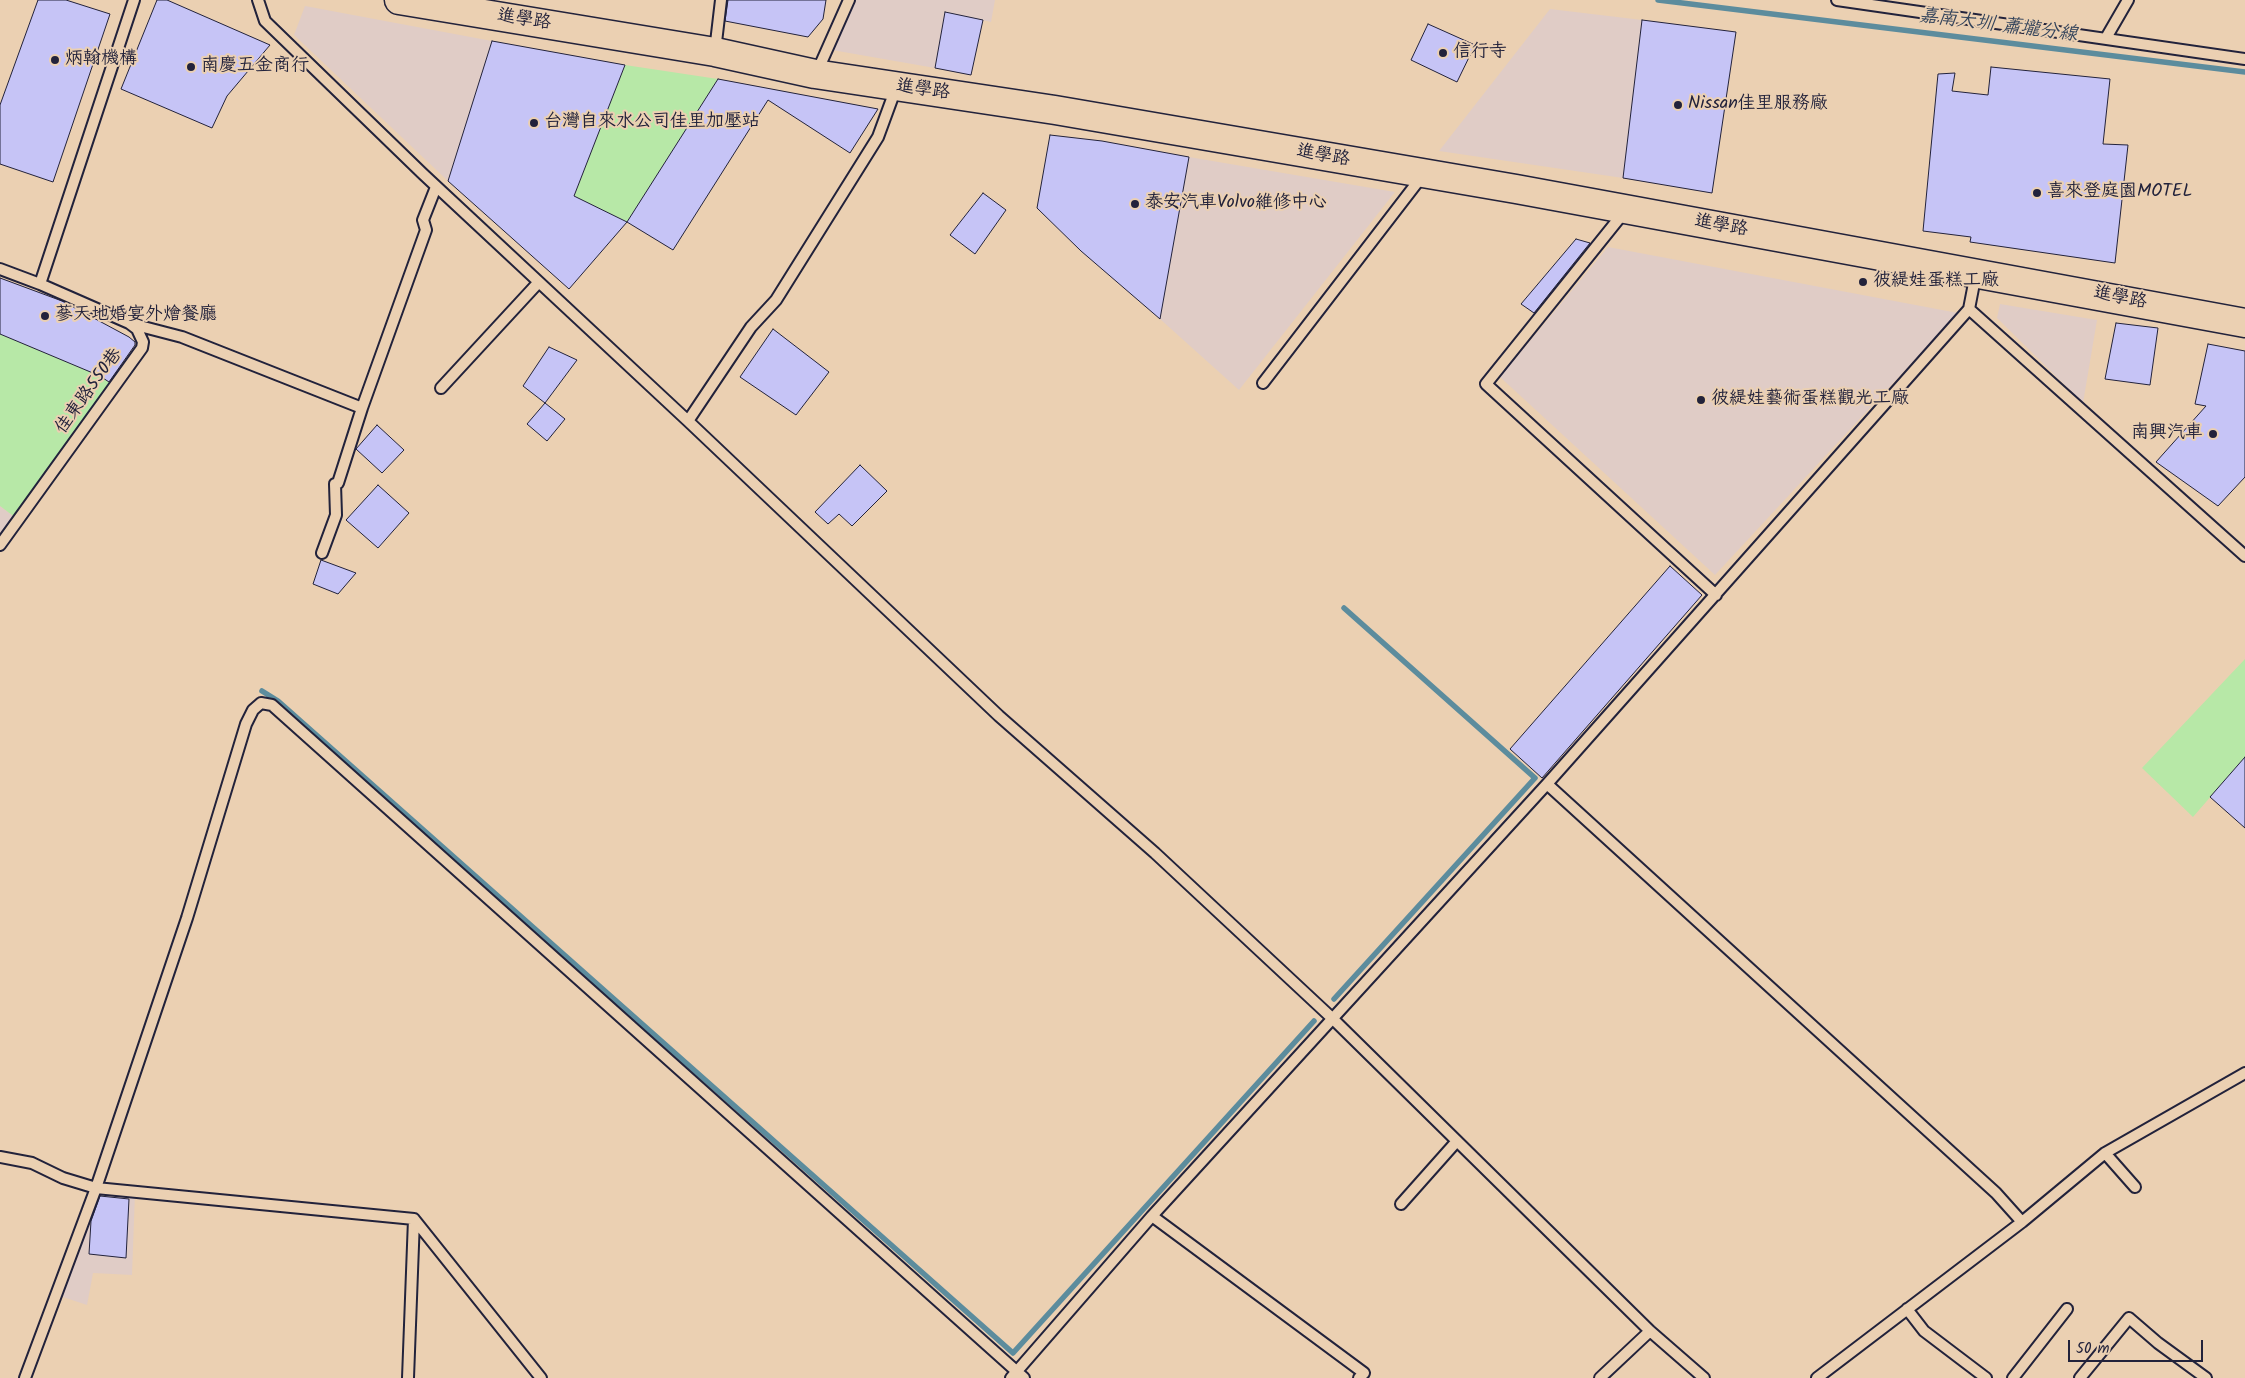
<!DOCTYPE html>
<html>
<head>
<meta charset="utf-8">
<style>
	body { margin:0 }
	#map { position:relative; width:2245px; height:1378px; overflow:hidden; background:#ebd0b2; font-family:Kalam,sans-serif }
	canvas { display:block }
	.scale { position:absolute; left:2068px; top:1340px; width:135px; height:22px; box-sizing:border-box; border:2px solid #22223b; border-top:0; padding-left:6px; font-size:15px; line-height:18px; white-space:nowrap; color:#22223b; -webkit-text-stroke:4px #ebd0b2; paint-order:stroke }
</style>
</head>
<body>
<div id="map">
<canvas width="2245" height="1378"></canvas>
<div class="scale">50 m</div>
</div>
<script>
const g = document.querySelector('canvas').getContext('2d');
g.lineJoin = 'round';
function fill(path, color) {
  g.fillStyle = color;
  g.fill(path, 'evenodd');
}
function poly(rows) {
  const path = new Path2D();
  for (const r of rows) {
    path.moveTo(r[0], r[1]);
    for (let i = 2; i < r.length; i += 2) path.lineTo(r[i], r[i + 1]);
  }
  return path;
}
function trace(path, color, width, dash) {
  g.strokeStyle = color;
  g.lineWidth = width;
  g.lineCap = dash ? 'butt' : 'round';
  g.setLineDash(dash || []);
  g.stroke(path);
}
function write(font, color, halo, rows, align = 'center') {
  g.font = font + ' Kalam,"LXGW WenKai TC",sans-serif';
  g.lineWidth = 4;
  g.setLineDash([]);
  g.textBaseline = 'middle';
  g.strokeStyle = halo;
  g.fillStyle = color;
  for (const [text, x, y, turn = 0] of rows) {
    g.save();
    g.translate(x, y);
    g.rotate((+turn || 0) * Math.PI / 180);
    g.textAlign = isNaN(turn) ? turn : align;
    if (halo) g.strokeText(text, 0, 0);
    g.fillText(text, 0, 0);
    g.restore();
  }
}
const built = poly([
	[843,0,995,0,991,22,945,12,935,68,832,50],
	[305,6,492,41,448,181,294,35],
	[1550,9,1642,20,1623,178,1439,151],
	[1189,157,1395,192,1239,390,1160,319],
	[1608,247,1958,313,1715,575,1500,377],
	[2000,304,2097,320,2083,403,1997,318],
	[0,506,16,518,0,540],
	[94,1188,135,1193,132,1275,93,1273,87,1305,57,1295]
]);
const green = poly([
	[625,65,718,79,627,222,574,196],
	[0,334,100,376,112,384,16,518,0,506],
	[2245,659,2245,757,2193,817,2142,768]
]);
const stream = poly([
	[1658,0,2245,72],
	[262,691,278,701,1013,1353,1314,1021],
	[1334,999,1535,778,1344,608]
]);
const building = poly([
	[38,0,66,0,110,14,53,182,0,164,0,105,38,0],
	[157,0,167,0,270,45,227,96,212,128,121,89,157,0],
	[728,0,826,0,823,19,808,37,725,21,728,0],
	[945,12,983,20,971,75,935,68,945,12],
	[1642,20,1736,32,1712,193,1623,178,1642,20],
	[1428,24,1475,45,1457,82,1411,60,1428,24],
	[492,41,625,65,574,196,627,222,569,289,448,181,492,41],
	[1991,67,2110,79,2103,144,2128,145,2115,263,1970,242,1971,237,1923,231,1938,74,1955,73,1952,91,1988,95,1991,67],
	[718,79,878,109,850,153,768,100,673,250,627,222,718,79],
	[1050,135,1102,141,1189,157,1160,319,1081,251,1037,208,1050,135],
	[983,193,1006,210,975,254,950,235,983,193],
	[1576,239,1590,243,1534,313,1521,304,1576,239],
	[0,278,62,301,129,337,135,342,135,345,109,382,100,376,0,334,0,278],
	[2116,323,2158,328,2150,385,2105,379,2116,323],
	[773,329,829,372,796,415,740,377,773,329],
	[2208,344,2245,351,2245,477,2218,506,2156,462,2206,406,2195,404,2208,344],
	[549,347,577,360,545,403,523,386,549,347],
	[545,403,565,419,547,441,527,424,545,403],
	[377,425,404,450,382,473,356,449,377,425],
	[860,465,887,491,852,526,839,514,828,524,815,512,860,465],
	[378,485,409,513,378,548,346,520,378,485],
	[321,560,356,573,338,594,313,584,321,560],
	[1670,566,1702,595,1542,778,1510,749,1670,566],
	[2245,757,2245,828,2210,797,2245,757],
	[100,1196,129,1199,126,1258,89,1254,91,1221,100,1196]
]);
const lane = poly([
	[258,0,265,21,423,174,688,421,999,716,1155,853,1333,1019,1650,1331,1704,1378],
	[1837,0,2245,59],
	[2106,38,2128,0],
	[715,51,721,0],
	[817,72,849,0],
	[1625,211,1486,384,1716,595],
	[0,269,40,284,129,323,137,329,143,342,142,348,0,545],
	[1976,273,1969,309,2245,556],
	[40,284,134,0],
	[132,324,182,337,362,408],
	[1263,383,1423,175],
	[441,388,538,283],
	[688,421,751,327,776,300,878,137,896,88],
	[322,553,336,515,335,484,338,483,362,408,426,230,423,220,436,187],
	[1547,784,1996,1193,2022,1222],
	[2105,1153,2135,1187],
	[0,1157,32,1163,63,1178,96,1188,414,1219,541,1378],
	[1401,1204,1457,1141],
	[1152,1216,1364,1373,1359,1378],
	[1907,1309,1924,1331,1986,1378],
	[25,1378,96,1188,187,918,246,724,253,710,261,703,272,705,1024,1378],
	[408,1378,414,1219],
	[1011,1378,1152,1216,1547,784,1969,309],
	[1600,1378,1650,1331],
	[1817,1378,2022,1222,2105,1153,2245,1073],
	[2013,1378,2067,1309],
	[2080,1378,2129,1318,2158,1343,2206,1378]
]);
const secondary = poly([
	[399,0,715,52,815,74,1055,110,1516,189,2245,323]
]);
const markers = [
	[1443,53,5,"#22223b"],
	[55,60,5,"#22223b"],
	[191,67,5,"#22223b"],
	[1678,105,5,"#22223b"],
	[534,123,5,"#22223b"],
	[2037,193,5,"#22223b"],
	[1135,204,5,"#22223b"],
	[1863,282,5,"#22223b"],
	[45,316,5,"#22223b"],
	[1701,400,5,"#22223b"],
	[2213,434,5,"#22223b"]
];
const streetNames = [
	["進學路",524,21,9],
	["進學路",923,91,8],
	["進學路",1323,157,10],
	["進學路",1721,227,10],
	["進學路",2120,299,11],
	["佳東路550巷",90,392,-54]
];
const poiNames = [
	["信行寺",1453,53],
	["炳翰機構",65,60],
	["南慶五金商行",201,67],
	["Nissan佳里服務廠",1688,105],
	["台灣自來水公司佳里加壓站",544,123],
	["喜來登庭園MOTEL",2047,193],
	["泰安汽車Volvo維修中心",1145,204],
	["彼緹娃蛋糕工廠",1873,282],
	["蔘天地婚宴外燴餐廳",55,316],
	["彼緹娃藝術蛋糕觀光工廠",1711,400],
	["南興汽車",2203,434,"right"]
];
const waterNames = [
	["嘉南大圳 蕭壠分線",1998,27,7]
];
fill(built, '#e0ccc6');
fill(green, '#b7e8a7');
trace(stream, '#5c8c9d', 5.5);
fill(building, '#c6c4f6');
trace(building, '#22223b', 1);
trace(lane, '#22223b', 14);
trace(secondary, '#22223b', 31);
trace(lane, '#ebd0b2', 10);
trace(secondary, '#ebd0b2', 28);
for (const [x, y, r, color] of markers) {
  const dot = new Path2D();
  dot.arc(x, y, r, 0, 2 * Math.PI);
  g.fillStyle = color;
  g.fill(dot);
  trace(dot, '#ebd0b2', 2);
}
write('18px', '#22223b', '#ebd0b2', streetNames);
write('18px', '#22223b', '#ebd0b2', poiNames, 'left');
write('italic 19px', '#35455c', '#ebd0b2', waterNames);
</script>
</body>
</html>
